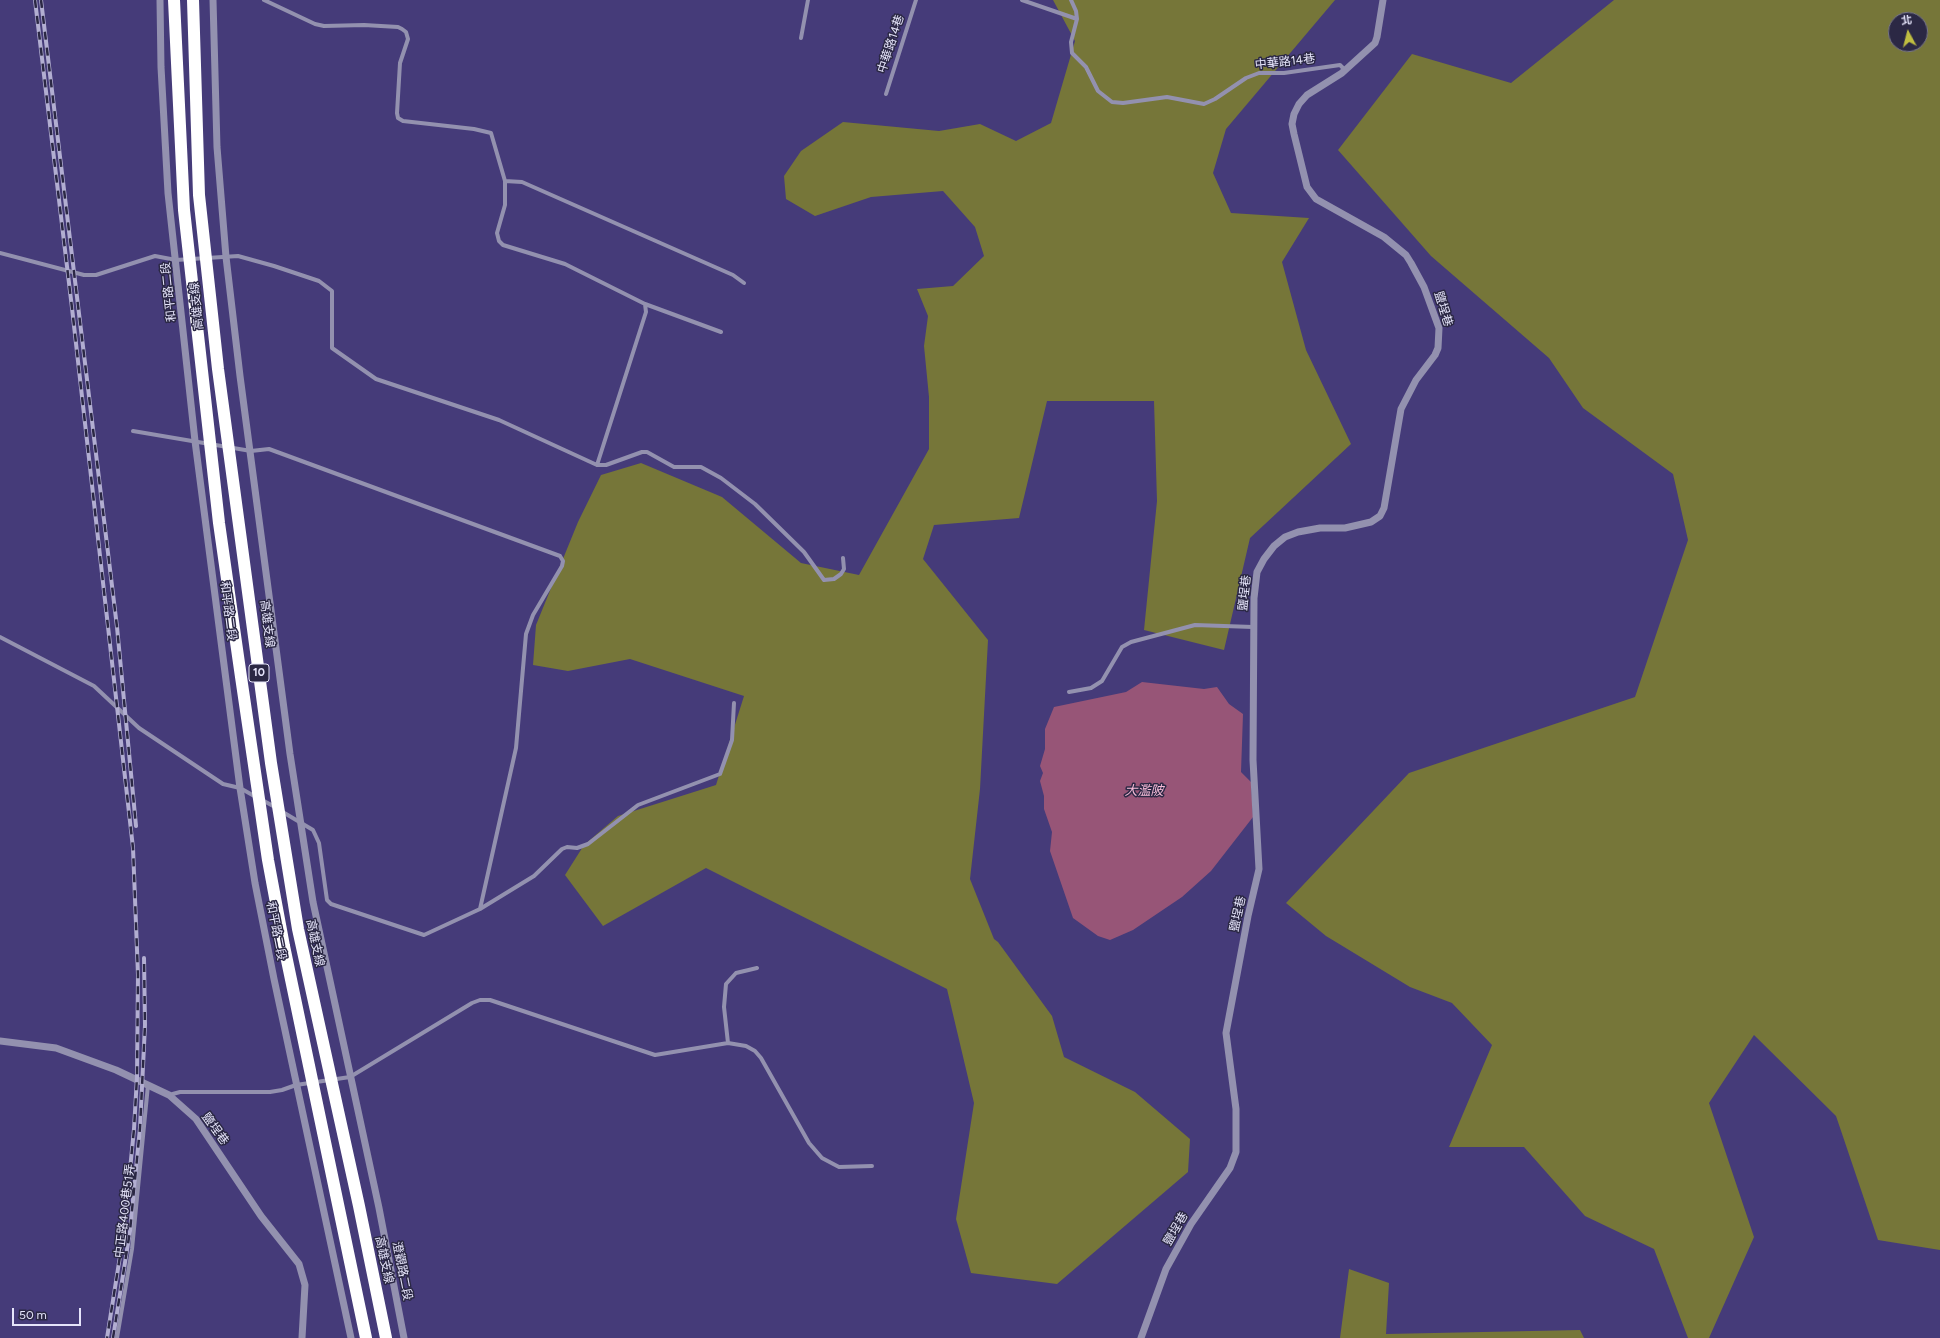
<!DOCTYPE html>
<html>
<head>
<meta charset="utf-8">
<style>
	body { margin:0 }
	#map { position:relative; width:1940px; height:1338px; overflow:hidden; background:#453b79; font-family:Figtree,"Noto Sans TC",sans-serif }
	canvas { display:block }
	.north { position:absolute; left:1888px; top:12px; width:40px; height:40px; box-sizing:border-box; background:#2b2844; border:1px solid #75738d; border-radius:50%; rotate:353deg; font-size:11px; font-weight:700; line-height:16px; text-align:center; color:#e5e4fa }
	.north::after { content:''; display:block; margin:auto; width:14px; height:18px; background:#c0be41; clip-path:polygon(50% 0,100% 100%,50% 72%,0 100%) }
	.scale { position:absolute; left:12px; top:1308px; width:69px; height:18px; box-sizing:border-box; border:2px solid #e5e4fa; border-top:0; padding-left:5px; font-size:12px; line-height:14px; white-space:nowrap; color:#e5e4fa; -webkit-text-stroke:3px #2b2844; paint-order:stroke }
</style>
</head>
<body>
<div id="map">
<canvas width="1940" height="1338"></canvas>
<div class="north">北</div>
<div class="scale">50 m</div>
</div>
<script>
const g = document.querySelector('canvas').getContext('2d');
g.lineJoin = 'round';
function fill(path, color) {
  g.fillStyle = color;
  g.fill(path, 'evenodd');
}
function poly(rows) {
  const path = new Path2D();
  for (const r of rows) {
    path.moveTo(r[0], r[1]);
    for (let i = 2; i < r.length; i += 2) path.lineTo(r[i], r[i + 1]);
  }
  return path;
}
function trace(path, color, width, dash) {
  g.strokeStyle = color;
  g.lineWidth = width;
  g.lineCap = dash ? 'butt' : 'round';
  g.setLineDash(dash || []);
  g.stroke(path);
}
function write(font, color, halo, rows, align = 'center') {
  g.font = font + ' Figtree,"Noto Sans TC",sans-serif';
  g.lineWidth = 3;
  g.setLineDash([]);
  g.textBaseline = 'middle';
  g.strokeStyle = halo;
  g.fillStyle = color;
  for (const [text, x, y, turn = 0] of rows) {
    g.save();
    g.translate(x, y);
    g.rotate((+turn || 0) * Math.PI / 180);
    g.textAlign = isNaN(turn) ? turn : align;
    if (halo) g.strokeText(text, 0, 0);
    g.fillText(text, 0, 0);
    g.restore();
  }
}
const green = poly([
	[1053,0,1335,0,1226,129,1213,173,1231,213,1309,218,1282,262,1306,350,1351,444,1250,538,1224,650,1144,630,1157,501,1154,401,1047,401,1019,518,934,525,923,559,988,640,980,789,970,879,994,939,998,942,1052,1016,1064,1057,1135,1092,1190,1139,1188,1172,1057,1284,971,1273,956,1219,974,1103,947,989,706,868,603,926,565,875,584,845,618,816,716,785,744,696,630,659,568,671,533,665,536,625,578,522,601,475,641,463,722,497,801,563,859,575,929,449,929,397,924,346,928,316,917,289,953,286,984,256,975,227,943,191,871,197,815,216,786,199,784,176,801,151,843,122,939,131,980,124,1016,141,1051,123,1075,41],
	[1614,0,1940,0,1940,1250,1878,1240,1836,1116,1754,1035,1709,1103,1754,1237,1709,1338,1688,1338,1654,1249,1585,1216,1524,1147,1449,1147,1492,1045,1452,1003,1410,987,1326,936,1286,903,1409,773,1635,697,1688,540,1673,474,1583,408,1549,358,1431,256,1338,150,1412,54,1511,83],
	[1896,20,1920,20,1920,44,1896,44],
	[1349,1269,1389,1283,1386,1334,1580,1330,1584,1338,1340,1338]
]);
const water = poly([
	[1142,682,1204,689,1217,687,1229,704,1243,714,1241,772,1251,782,1253,817,1211,871,1182,897,1133,930,1110,940,1098,936,1073,918,1050,851,1052,832,1044,809,1044,796,1040,781,1043,773,1040,766,1045,749,1045,729,1054,707,1126,692]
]);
const minor = poly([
	[264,0,315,24,324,26,364,25,398,27,402,29,406,32,408,39,400,63,397,113,398,118,403,121,474,129,491,133,505,181,505,205,497,233,499,241,503,245,565,264,645,304,721,332],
	[1022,0,1077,19],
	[1071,0,1076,11,1077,19,1071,42,1072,53,1086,67,1098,91,1112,102,1123,103,1167,97,1204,104,1215,99,1246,78,1259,73,1284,73,1340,65,1343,68,1342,73],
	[801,38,808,0],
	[886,94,916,0],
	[505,181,522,182,733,275,744,283],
	[0,253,84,275,96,275,155,256,176,260,238,256,274,266,319,281,332,291,332,348,376,379,499,420,597,465,606,465,642,452,647,452,674,467,701,467,721,478,755,504,804,552,824,580,834,579,841,574,844,569,843,558],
	[133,431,251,451,269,449,560,556,563,561,562,566,533,615,526,634,516,748,480,909],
	[597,465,646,312,645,304],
	[0,637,94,686,139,728,223,784,240,788,256,797],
	[1069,692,1091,688,1102,681,1122,647,1131,642,1195,625,1253,627],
	[262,800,275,807],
	[281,811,313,830,319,843,327,900,331,904,424,935,480,909,534,876,562,849,567,847,577,848,588,844,638,805,720,774,732,740,734,703],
	[728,1043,724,1007,726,984,736,973,757,968],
	[169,1095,180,1092,270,1092,282,1090,296,1085,350,1077,472,1003,480,1000,490,1000,655,1055,728,1043,746,1046,755,1051,761,1058,809,1143,822,1158,839,1167,872,1166],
	[117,1338,132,1249,148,1085]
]);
const tertiary = poly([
	[160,0,161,67,168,193,195,441,240,788,255,883,274,979,351,1338],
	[213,0,217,147,226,257,240,376,290,754,313,902,379,1208,404,1338],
	[0,1041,56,1048,116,1070,169,1095,196,1119,261,1216,299,1264,305,1285,302,1338],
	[1141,1338,1166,1269,1191,1224,1230,1168,1236,1152,1236,1109,1226,1033,1248,916,1259,869,1253,760,1254,598,1257,572,1264,559,1274,546,1285,537,1298,532,1320,528,1345,528,1371,522,1380,516,1384,508,1401,409,1416,380,1435,355,1438,348,1439,328,1424,287,1411,263,1406,255,1384,237,1316,199,1307,187,1294,134,1292,124,1294,114,1299,104,1307,95,1342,73,1375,43,1377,37,1383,0]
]);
const rail = poly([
	[35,0,72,308,133,848,138,975,137,1077,134,1129,124,1231,107,1338],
	[41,0,117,627,136,826],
	[113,1338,130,1231,140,1128,145,1025,144,958]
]);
const motorwayBridge = poly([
	[174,0,184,210,219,523,241,677,268,860,284,946,366,1338],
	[193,0,199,195,218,369,271,763,298,929,359,1206,386,1338]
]);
const shields = [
	[259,673,20]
];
const shieldNames = [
	["10",259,673]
];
const streetNames = [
	["中華路14巷",891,44,-72],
	["中華路14巷",1285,62,-6],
	["和平路二段",169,292,-96],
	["高雄支線",197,306,-96],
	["鹽埕巷",1443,309,73],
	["鹽埕巷",1245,593,-84],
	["和平路二段",228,611,83],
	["高雄支線",267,624,83],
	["鹽埕巷",1238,914,-78],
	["和平路二段",276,931,79],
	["高雄支線",315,943,78],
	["鹽埕巷",215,1129,54],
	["中正路400巷51弄",125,1211,-83],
	["鹽埕巷",1176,1229,-60],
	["高雄支線",384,1260,78],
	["澄觀路二段",402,1271,79]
];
const waterNames = [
	["大濫陂",1144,791]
];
fill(green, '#767639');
fill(water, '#975577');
trace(minor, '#9391af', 4);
trace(tertiary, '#9391af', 7);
trace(rail, '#b2aed1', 4);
trace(rail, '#2b2844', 2.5, [8]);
trace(motorwayBridge, '#fff', 12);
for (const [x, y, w] of shields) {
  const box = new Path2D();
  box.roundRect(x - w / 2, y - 9, w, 18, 3);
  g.fillStyle = '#2b2844';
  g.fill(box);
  trace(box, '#e5e4fa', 1);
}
write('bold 11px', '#e5e4fa', null, shieldNames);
write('12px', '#e5e4fa', '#2b2844', streetNames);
write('italic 13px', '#f6bbd7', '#2b2844', waterNames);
</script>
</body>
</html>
